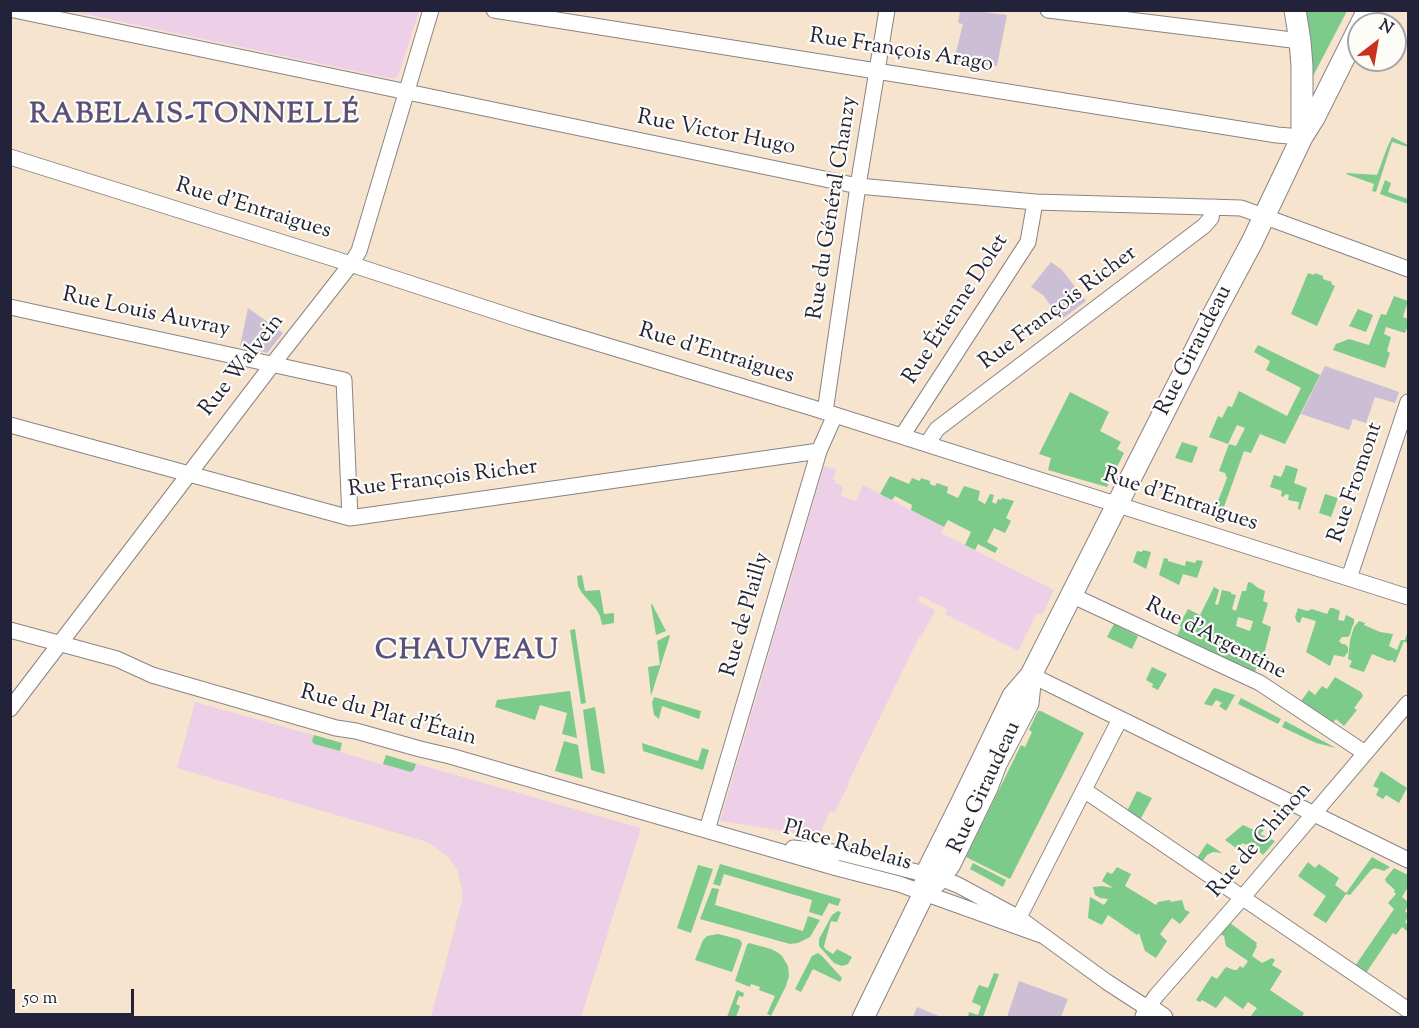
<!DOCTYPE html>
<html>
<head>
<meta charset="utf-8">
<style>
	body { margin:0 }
	#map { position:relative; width:1419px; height:1028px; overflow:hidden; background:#f6e4ce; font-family:"Sorts Mill Goudy",serif }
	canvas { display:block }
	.frame { position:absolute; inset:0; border:12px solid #22223b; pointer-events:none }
	.north { position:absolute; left:1347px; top:12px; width:60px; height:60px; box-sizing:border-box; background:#fdfcf7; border:2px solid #a5a5ac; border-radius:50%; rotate:31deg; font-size:16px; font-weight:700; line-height:24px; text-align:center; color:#22223b }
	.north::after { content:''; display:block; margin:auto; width:21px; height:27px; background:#c8321e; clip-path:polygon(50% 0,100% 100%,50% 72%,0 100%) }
	.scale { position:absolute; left:12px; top:989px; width:122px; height:27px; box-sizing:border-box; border:3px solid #22223b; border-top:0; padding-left:8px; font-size:18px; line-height:21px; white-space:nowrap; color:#22223b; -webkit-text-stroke:4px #fdfcf7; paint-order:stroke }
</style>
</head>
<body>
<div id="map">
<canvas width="1419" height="1028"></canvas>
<div class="frame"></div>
<div class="north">N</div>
<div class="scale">50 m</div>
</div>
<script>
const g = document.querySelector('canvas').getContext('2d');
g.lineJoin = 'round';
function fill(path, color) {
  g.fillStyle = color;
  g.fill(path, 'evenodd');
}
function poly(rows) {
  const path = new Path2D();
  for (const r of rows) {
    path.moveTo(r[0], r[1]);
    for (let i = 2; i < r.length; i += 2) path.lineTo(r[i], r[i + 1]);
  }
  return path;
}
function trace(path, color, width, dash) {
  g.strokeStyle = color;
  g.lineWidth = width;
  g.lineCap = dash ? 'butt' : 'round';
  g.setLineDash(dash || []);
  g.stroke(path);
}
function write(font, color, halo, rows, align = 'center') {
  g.font = font + ' "Sorts Mill Goudy",serif';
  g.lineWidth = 4.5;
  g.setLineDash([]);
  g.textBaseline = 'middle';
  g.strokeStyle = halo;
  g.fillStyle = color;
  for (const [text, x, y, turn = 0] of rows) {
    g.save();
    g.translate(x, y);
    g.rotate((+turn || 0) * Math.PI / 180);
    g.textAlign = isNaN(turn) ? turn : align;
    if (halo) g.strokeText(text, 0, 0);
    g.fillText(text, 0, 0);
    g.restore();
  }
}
const built = poly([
	[71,11,419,11,398,77,393,79],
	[824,466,836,469,833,479,835,480,835,483,841,485,843,488,841,496,856,501,863,485,944,527,941,533,1054,590,1042,615,1037,613,1018,651,945,614,947,609,920,596,918,601,935,610,921,637,919,637,848,783,849,784,834,813,830,811,822,829,821,837,720,821],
	[195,702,342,743,340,752,381,764,383,764,386,755,641,828,581,1017,431,1017,462,901,462,890,457,869,449,858,434,846,424,841,177,768]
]);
const industrial = poly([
	[960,11,974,11,1007,15,997,66,954,61,963,24,958,23],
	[1051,262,1062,270,1086,301,1061,320,1043,295,1031,287],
	[248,308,283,333,267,353,240,346],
	[1325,366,1399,392,1395,403,1375,397,1366,423,1353,419,1349,430,1301,414],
	[1019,981,1068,999,1061,1017,1007,1017],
	[917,1007,936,1015,942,1017,913,1017]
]);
const green = poly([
	[1302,11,1347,11,1312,78],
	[1392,137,1408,145,1408,144,1408,147,1392,142,1376,192,1372,191,1374,184,1346,174,1347,173,1377,175,1387,148],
	[1385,180,1391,183,1388,192,1408,199,1408,204,1380,194],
	[1308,273,1314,275,1315,273,1323,276,1323,279,1332,282,1331,284,1335,286,1317,326,1291,314],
	[1394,296,1408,301,1403,317,1408,319,1408,326,1405,333,1386,327,1384,334,1391,337,1387,351,1390,353,1385,368,1333,350,1336,344,1349,339,1369,345,1381,314,1386,315],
	[1358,309,1373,315,1366,332,1349,326],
	[1258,345,1320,375,1285,444,1260,434,1251,453,1244,451,1220,518,1213,514,1227,478,1225,473,1219,471,1229,444,1236,446,1245,428,1237,425,1228,444,1209,437,1218,416,1222,418,1228,406,1232,407,1239,391,1287,416,1301,388,1266,370,1270,361,1254,352],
	[1070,392,1109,412,1100,431,1121,442,1117,449,1124,453,1107,487,1048,470,1051,458,1039,454],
	[1182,442,1198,447,1192,463,1175,458],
	[1286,465,1298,469,1294,483,1307,488,1300,510,1298,509,1299,502,1288,500,1289,495,1286,494,1283,497,1281,496,1282,491,1270,487,1274,475,1281,477],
	[890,476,909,484,912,478,920,481,921,478,930,481,930,484,932,485,935,486,937,483,948,487,947,493,958,498,964,486,980,491,978,500,985,504,990,494,994,495,992,502,996,504,998,499,1001,500,1002,498,1014,501,1006,518,1011,521,1005,533,994,528,987,542,998,548,995,553,978,544,975,550,965,545,971,532,948,520,944,527,911,510,912,505,895,496,892,500,880,494],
	[1325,494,1338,498,1331,517,1319,513],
	[1143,550,1151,552,1146,569,1133,562,1137,551,1142,552],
	[1164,558,1168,559,1168,561,1185,566,1186,561,1195,563,1197,560,1203,561,1197,578,1183,574,1179,585,1159,575],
	[582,575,585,591,600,590,604,614,614,613,614,623,602,625,600,616,596,609,582,593,578,586,577,576],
	[1248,582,1252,583,1258,588,1265,591,1263,601,1268,603,1262,623,1271,627,1264,654,1268,658,1267,661,1260,656,1255,672,1176,638,1181,627,1179,625,1188,609,1200,615,1214,587,1219,590,1215,604,1218,605,1222,590,1231,592,1231,594,1236,595,1232,609,1236,611,1242,591,1246,591],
	[1238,617,1253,621,1250,631,1236,626],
	[652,604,666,631,656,635,651,605],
	[1298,608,1307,611,1312,609,1327,614,1330,608,1333,608,1340,611,1338,620,1344,621,1346,615,1354,619,1354,623,1352,627,1350,635,1348,637,1342,637,1339,641,1342,644,1345,644,1348,647,1348,652,1344,657,1334,655,1330,666,1306,652,1316,621,1302,617,1300,623,1297,622,1295,617],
	[1359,621,1365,623,1364,625,1380,632,1393,634,1389,646,1397,650,1401,640,1405,640,1408,630,1408,644,1404,641,1395,663,1392,660,1389,661,1372,654,1364,672,1349,667,1352,661,1348,659,1350,640,1354,627],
	[1114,624,1138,636,1132,649,1107,637],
	[575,629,586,703,581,704,570,630],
	[669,635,670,636,651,696,648,667,660,665,657,641],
	[1152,667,1167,674,1158,690,1152,687,1153,684,1146,680],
	[1335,677,1361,692,1363,696,1354,708,1357,710,1344,726,1336,719,1333,723,1301,701,1309,690,1315,695,1322,686,1327,689],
	[1215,688,1235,695,1226,711,1219,706,1222,703,1216,700,1212,706,1204,704,1213,689],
	[570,691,577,738,562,734,567,713,540,705,535,720,495,707,497,700],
	[654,697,701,711,699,719,662,706,659,719,654,715,652,703],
	[1241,698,1281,719,1278,724,1238,704],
	[595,707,605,774,591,770,583,710],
	[1038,711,1041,711,1084,733,1010,879,966,857,1021,745,1025,747,1032,732,1029,730],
	[1285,721,1336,748,1316,743,1282,727],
	[314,735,342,743,340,751,314,744,312,741],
	[564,741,578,745,583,779,555,771],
	[642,743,698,761,702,748,709,750,703,770,643,751],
	[386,755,416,764,414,770,411,772,383,764],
	[1381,771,1407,788,1399,803,1386,795,1383,799,1376,795,1379,789,1373,786],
	[1137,791,1152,798,1140,820,1127,811],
	[1243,825,1256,831,1258,828,1264,830,1260,834,1275,841,1263,855,1252,845,1251,846,1247,844,1246,845,1243,843,1236,848,1225,840],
	[1207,843,1222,853,1213,852,1207,855,1202,862,1197,858],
	[1372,857,1390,867,1384,871,1375,868,1371,870,1350,895,1346,894,1326,923,1313,915,1326,896,1298,876,1308,862,1315,868,1319,864,1339,878,1335,885,1346,893],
	[973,863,1006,880,1003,887,970,869],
	[720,864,841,899,838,906,829,903,822,916,809,912,812,900,724,874,720,886,713,884],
	[698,865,713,869,691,933,677,928],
	[1117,867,1131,874,1125,886,1156,905,1158,902,1170,900,1171,902,1182,900,1185,910,1190,912,1180,924,1172,918,1160,934,1167,941,1156,958,1145,951,1139,933,1137,935,1108,915,1102,925,1088,918,1090,897,1104,905,1108,899,1100,898,1095,895,1093,887,1102,886,1113,888,1102,881,1107,872,1112,874],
	[1394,868,1408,875,1408,887,1402,897,1408,902,1408,906,1405,911,1408,914,1408,917,1405,922,1408,925,1408,932,1402,927,1396,935,1393,933,1366,973,1355,966,1394,909,1388,903,1396,894,1394,892,1395,890,1386,882,1385,879],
	[712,888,719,889,715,905,803,931,808,916,820,920,810,937,798,943,790,944,700,919],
	[838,911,841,912,837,922,831,921,824,946,825,949,833,954,837,949,852,957,848,964,842,966,834,963,819,946,819,939,832,915],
	[1230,923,1257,943,1256,945,1257,946,1252,956,1262,963,1272,958,1275,960,1272,965,1282,971,1270,990,1304,1013,1302,1017,1250,1017,1257,1008,1248,1002,1243,1009,1225,996,1216,1008,1202,1000,1200,1002,1196,1000,1211,977,1212,976,1217,979,1226,967,1234,970,1237,970,1240,966,1243,968,1248,961,1226,946,1224,936,1220,934],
	[718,934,738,939,741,941,742,944,732,972,695,960,703,940,707,936],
	[749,943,771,949,777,952,782,956,788,966,789,976,786,986,771,1016,767,1014,775,996,759,990,760,987,751,984,750,987,735,981,747,945],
	[818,953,822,956,842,978,840,982,813,969,801,992,795,989,812,956],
	[994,973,999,974,983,1017,968,1017,969,1012,978,1015,981,1006,972,1002,977,989,979,985,988,988],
	[737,990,744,993,743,997,739,996,736,1004,740,1006,736,1017,727,1017]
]);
const street = poly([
	[14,10,858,186,1035,202,1241,208,1408,269],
	[494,10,1277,135,1302,137],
	[1048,10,1300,41],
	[10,157,335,259,528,322,813,408,1408,597],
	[10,307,344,380,350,518],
	[825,412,858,186,887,10],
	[10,425,350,518,819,451],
	[902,436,1028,242,1035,202],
	[927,444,937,429,1204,226,1211,218,1213,207],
	[1349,578,1408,402],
	[1071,595,1260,683,1365,753],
	[10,630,117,659,152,675,336,728,356,731,420,749,450,756,837,868,899,884,1041,935],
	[1031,675,1408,860],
	[10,709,272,365,351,264,359,251,431,10],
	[1084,790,1408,1010],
	[707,830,819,451,835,415],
	[793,848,842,853,940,878,958,885,1019,918,1107,982,1147,1008],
	[1015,925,1120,719],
	[1143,1016,1156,996,1242,898,1408,703]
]);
const secondary = poly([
	[1295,10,1300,41,1302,66,1302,137],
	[1361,24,1368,10],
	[924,893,940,878,950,864,987,788,996,764,1028,703,1031,675],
	[1147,1008,1162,1018],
	[863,1018,924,893,926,874,961,804,1013,696,1031,675,1213,315,1252,242,1302,137,1314,118,1359,28]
]);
const streetNames = [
	["Rue François Arago",901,52,9],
	["Rue Victor Hugo",716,134,11],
	["Rue du Général Chanzy",834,208,-81],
	["Rue d'Entraigues",253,210,17],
	["Rue François Richer",1059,309,-37],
	["Rue Étienne Dolet",957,310,-57],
	["Rue Louis Auvray",146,314,12],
	["Rue Giraudeau",1195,351,-63],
	["Rue d'Entraigues",716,355,17],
	["Rue Walvein",243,366,-52],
	["Rue François Richer",443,480,-7],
	["Rue Fromont",1357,483,-71],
	["Rue d'Entraigues",1180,501,18],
	["Rue de Plailly",747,615,-74],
	["Rue d'Argentine",1215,640,27],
	["Rue du Plat d'Étain",388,717,15],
	["Rue Giraudeau",986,788,-65],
	["Rue de Chinon",1261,841,-49],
	["Place Rabelais",847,847,16]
];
const districtNames = [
	["RABELAIS-TONNELLÉ",195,117],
	["CHAUVEAU",467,653]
];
fill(built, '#edd0e8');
fill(industrial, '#ccbed4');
fill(green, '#7ccb8b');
trace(street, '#8c8384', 17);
trace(secondary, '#8c8384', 23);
trace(street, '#fff', 15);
trace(secondary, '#fff', 21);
write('22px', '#22223b', '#fdfcf7', streetNames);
g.letterSpacing = '1.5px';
write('bold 28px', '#59517a', '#fdfcf7', districtNames);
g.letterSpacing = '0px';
</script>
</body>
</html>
